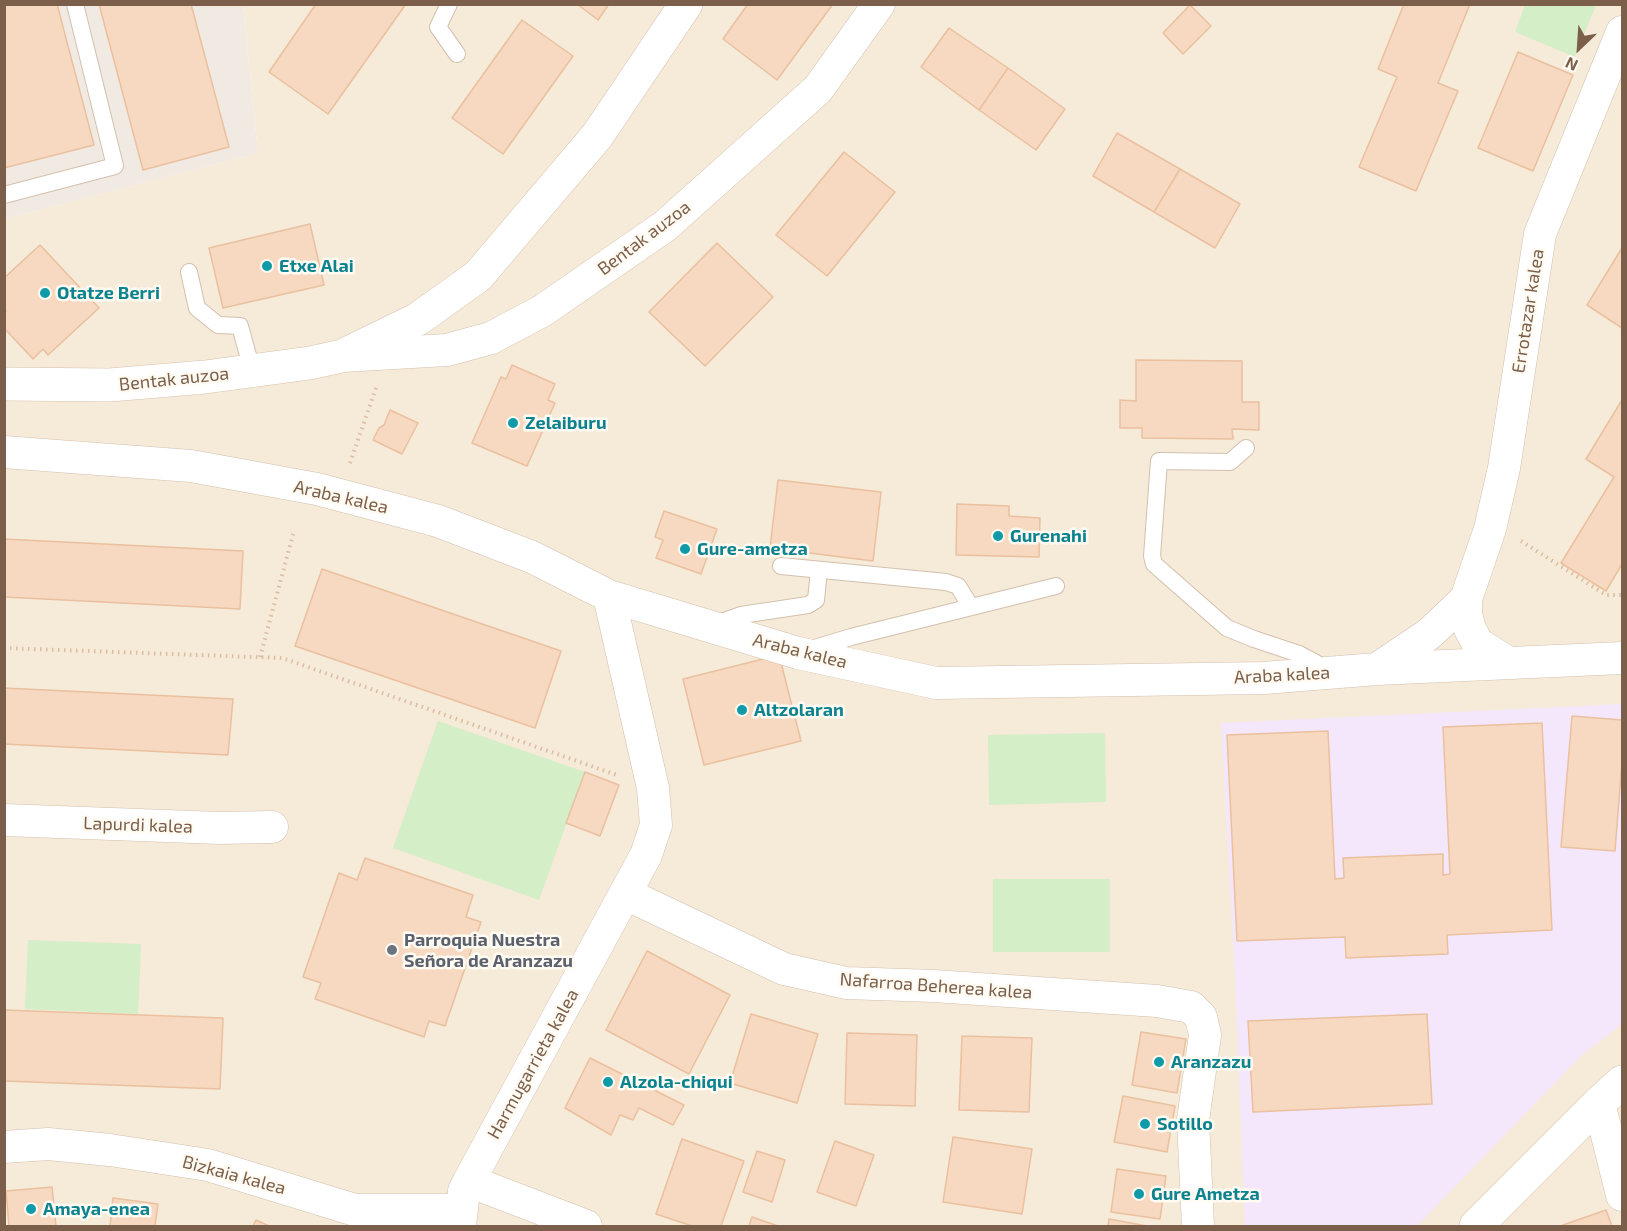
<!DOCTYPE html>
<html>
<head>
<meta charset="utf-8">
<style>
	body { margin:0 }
	#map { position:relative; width:1627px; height:1231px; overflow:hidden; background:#fef8eb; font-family:"Exo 2",sans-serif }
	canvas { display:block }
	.frame { position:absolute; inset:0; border:6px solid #7c5f4a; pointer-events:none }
	.north { position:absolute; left:1549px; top:18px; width:60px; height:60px; -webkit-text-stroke:4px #fffbf3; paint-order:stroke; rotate:205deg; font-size:16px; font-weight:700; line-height:24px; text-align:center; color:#7c5f4a }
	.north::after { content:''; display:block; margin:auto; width:21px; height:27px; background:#7c5f4a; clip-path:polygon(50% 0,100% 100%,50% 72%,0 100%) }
</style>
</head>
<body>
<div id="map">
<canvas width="1627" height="1231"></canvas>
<div class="frame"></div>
<div class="north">N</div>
</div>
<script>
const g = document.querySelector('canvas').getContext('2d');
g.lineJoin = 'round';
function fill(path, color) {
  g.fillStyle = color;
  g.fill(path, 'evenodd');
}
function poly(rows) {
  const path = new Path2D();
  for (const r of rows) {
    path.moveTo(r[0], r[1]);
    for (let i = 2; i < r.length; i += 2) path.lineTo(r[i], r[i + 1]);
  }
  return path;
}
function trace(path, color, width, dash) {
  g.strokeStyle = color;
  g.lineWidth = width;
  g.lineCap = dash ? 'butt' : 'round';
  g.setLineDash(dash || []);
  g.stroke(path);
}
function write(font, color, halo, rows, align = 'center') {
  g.font = font + ' "Exo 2",sans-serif';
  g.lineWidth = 5;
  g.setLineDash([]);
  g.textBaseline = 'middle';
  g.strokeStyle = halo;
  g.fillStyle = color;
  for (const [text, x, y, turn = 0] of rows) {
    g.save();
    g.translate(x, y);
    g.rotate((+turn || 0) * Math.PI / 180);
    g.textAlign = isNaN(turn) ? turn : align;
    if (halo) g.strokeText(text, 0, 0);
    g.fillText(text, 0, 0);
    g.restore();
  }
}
const residential = poly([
	[243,5,1622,5,1622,1226,5,1226,5,219,258,153]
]);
const industrial = poly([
	[5,5,243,5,258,153,5,219]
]);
const education = poly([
	[1622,704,1622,1024,1581,1056,1417,1226,1245,1226,1235,978,1221,723]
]);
const green = poly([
	[1525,5,1596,5,1575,57,1515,32],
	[438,721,585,772,539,900,393,848],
	[1105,733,1106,802,989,805,988,735],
	[993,879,1110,879,1110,952,993,952],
	[28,940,141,944,138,1014,25,1009]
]);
const building = poly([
	[4,4,57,4,94,145,4,168,4,4],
	[99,4,191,4,229,147,143,170,99,4],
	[316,4,406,4,328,114,269,72,316,4],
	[577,4,609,4,598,20,577,4],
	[748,4,833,4,777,80,723,39,748,4],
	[1404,4,1470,4,1438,83,1458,91,1416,191,1359,167,1397,77,1378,69,1404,4],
	[1190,5,1211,26,1183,54,1163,33,1190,5],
	[522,20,573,56,503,154,452,118,522,20],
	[949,28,1008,68,979,110,921,67,949,28],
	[1518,52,1573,75,1533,171,1478,148,1518,52],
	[1008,68,1065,109,1036,150,979,110,1008,68],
	[1117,133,1180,169,1154,212,1093,176,1117,133],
	[844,152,895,192,827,276,776,235,844,152],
	[1180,169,1240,204,1215,248,1154,212,1180,169],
	[310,224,324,285,223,308,209,248,310,224],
	[717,243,773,297,705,366,649,312,717,243],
	[40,245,99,308,48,355,43,349,33,359,4,328,4,313,6,311,4,309,4,278,40,245],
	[1622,248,1622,328,1587,305,1622,248],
	[1136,360,1242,361,1242,402,1259,402,1259,430,1232,429,1233,439,1142,438,1142,428,1120,428,1120,400,1136,401,1136,360],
	[512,365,555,384,548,400,555,403,527,466,472,443,501,377,506,379,512,365],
	[1622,400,1622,564,1606,591,1561,563,1614,477,1586,459,1622,400],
	[390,410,418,423,402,454,373,440,379,428,384,425,390,410],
	[778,480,881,492,873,561,770,548,778,480],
	[957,504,1009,506,1009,516,1040,518,1039,557,956,555,957,504],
	[664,511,717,529,701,574,656,558,663,540,655,537,664,511],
	[4,539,243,551,240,609,4,597,4,539],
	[322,569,561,651,535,728,295,646,322,569],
	[779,655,801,741,704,765,683,679,779,655],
	[4,688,233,699,228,755,4,744,4,688],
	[1572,716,1622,720,1622,762,1615,851,1561,847,1572,716],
	[1542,723,1552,930,1447,935,1448,954,1346,958,1345,937,1237,941,1227,735,1328,731,1335,879,1344,878,1343,858,1443,854,1443,875,1450,874,1443,727,1542,723],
	[585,772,619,785,600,836,566,823,585,772],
	[365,858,473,895,466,917,481,922,445,1026,429,1021,424,1037,315,999,321,983,303,977,339,873,357,880,365,858],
	[647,951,730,995,689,1074,606,1030,647,951],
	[4,1010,223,1018,220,1089,4,1081,4,1010],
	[751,1014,818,1034,797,1103,730,1083,751,1014],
	[1427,1014,1432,1104,1253,1112,1248,1021,1427,1014],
	[1141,1032,1186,1039,1177,1093,1132,1085,1141,1032],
	[847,1033,917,1035,915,1106,845,1104,847,1033],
	[962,1036,1032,1038,1029,1112,959,1110,962,1036],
	[590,1058,684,1105,673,1125,639,1108,633,1120,620,1115,611,1135,565,1108,590,1058],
	[1123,1096,1175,1106,1167,1152,1114,1142,1123,1096],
	[953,1137,1032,1149,1022,1214,943,1202,953,1137],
	[682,1139,744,1161,721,1226,692,1226,656,1214,682,1139],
	[835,1141,874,1155,856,1206,817,1192,835,1141],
	[757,1151,785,1160,772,1202,743,1192,757,1151],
	[1117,1169,1166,1176,1160,1219,1111,1212,1117,1169],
	[52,1187,56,1226,9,1226,6,1191,52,1187],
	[113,1198,158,1204,155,1226,110,1226,113,1198],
	[1606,1210,1612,1226,1564,1226,1563,1225,1606,1210],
	[752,1217,778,1226,749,1226,752,1217],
	[1109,1219,1147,1226,1108,1226,1109,1219],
	[256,1220,269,1226,253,1226,256,1220]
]);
const path = poly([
	[350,463,377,385],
	[1521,541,1606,595,1622,595],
	[4,648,282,658,617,775],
	[260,657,294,531]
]);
const lane = poly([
	[449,4,438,27,457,54],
	[4,195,115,166,75,4],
	[189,272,197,308,218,325,240,326,252,370],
	[1246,448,1230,462,1159,461,1152,556,1154,564,1227,628,1254,639,1299,654,1327,669],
	[781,566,946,582,958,586,971,607],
	[713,625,741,615,808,605,816,600,819,570],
	[808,650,851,637,1056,586]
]);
const street = poly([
	[342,356,447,350,491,338,542,311,665,226,818,89,879,4],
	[4,452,191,466,317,489,438,521,532,557,609,596,798,653,936,683,1264,678,1377,669,1622,658],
	[1509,663,1478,644,1470,629,1466,615,1466,599,1490,529,1504,468,1540,234,1622,32],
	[1377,669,1429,634,1466,599],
	[4,820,220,828,272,827],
	[626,894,784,969,846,983,934,986,1157,1001,1191,1007,1201,1017,1205,1035,1193,1120,1198,1226],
	[1599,1103,1622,1195],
	[4,1147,48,1144,110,1150,208,1165,355,1210,461,1210],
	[469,1181,586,1226],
	[460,1226,464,1191,469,1181,646,855,656,825,653,788,609,596]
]);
const secondary = poly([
	[4,384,110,385,205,377,310,363,342,356,418,319,478,276,597,136,686,4],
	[1476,1226,1599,1103,1622,1082]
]);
const markers = [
	[267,266,6,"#0f9aa8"],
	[45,293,6,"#0f9aa8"],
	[513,423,6,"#0f9aa8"],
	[998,536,6,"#0f9aa8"],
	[685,549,6,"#0f9aa8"],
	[742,710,6,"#0f9aa8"],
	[392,950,6,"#6b7280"],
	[1159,1062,6,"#0f9aa8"],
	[608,1082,6,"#0f9aa8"],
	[1145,1124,6,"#0f9aa8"],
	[1139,1194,6,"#0f9aa8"],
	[31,1209,6,"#0f9aa8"]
];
const streetNames = [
	["Bentak auzoa",644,238,-37],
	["Errotazar kalea",1528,311,-81],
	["Bentak auzoa",174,379,-6],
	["Araba kalea",341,497,13],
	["Araba kalea",800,651,14],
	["Araba kalea",1282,675,-3],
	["Lapurdi kalea",138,825,2],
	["Nafarroa Beherea kalea",936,986,4],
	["Harmugarrieta kalea",533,1064,-61],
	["Bizkaia kalea",234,1175,15]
];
const cultureNames = [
	["Etxe Alai",279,266],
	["Otatze Berri",57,293],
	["Zelaiburu",525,423],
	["Gurenahi",1010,536],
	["Gure-ametza",697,549],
	["Altzolaran",754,710],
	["Aranzazu",1171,1062],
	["Alzola-chiqui",620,1082],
	["Sotillo",1157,1124],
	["Gure Ametza",1151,1194],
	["Amaya-enea",43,1209]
];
const worshipNames = [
	["Parroquia Nuestra",404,940],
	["Señora de Aranzazu",404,961]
];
fill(residential, '#f6ead8');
fill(industrial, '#f0eae3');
fill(education, '#f5e7fb');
fill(green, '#d4eec7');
fill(building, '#f6d9c0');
trace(building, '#eac09f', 1.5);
trace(lane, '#d3c0ae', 18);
trace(street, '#d3c0ae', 33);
trace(secondary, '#d6c1ac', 34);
trace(path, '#dcbca2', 4, [1.5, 4.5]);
trace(lane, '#fff', 16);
trace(street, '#fff', 32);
trace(secondary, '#fff', 33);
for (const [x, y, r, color] of markers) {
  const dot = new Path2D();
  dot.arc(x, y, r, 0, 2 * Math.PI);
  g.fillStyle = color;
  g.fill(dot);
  trace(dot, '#fffbf3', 2);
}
write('18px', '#7c5f4a', '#fffbf3', streetNames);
write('bold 18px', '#0d838f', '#fffbf3', cultureNames, 'left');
write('bold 18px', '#5b616d', '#fffbf3', worshipNames, 'left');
</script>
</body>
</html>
